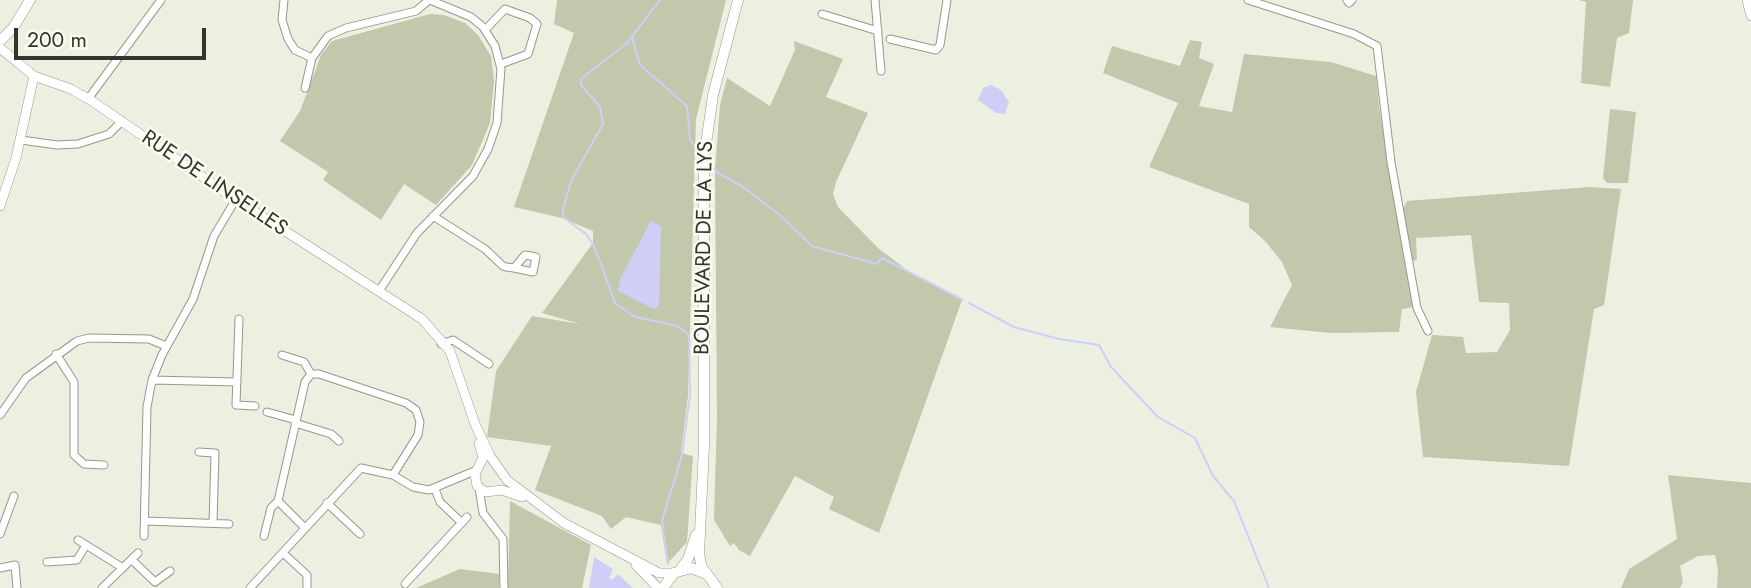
<!DOCTYPE html>
<html>
<head>
<meta charset="utf-8">
<style>
	body { margin:0 }
	#map { position:relative; width:1751px; height:588px; overflow:hidden; background:#ecf0e1; font-family:Jost,sans-serif }
	canvas { display:block }
	.scale { position:absolute; left:14px; top:28px; width:192px; height:32px; box-sizing:border-box; border:4px solid #33342f; border-top:0; padding-left:9px; font-size:21px; line-height:24px; white-space:nowrap; color:#33342f; -webkit-text-stroke:5px #f9fdee; paint-order:stroke }
</style>
</head>
<body>
<div id="map">
<canvas width="1751" height="588"></canvas>
<div class="scale">200 m</div>
</div>
<script>
const g = document.querySelector('canvas').getContext('2d');
g.lineJoin = 'round';
function fill(path, color) {
  g.fillStyle = color;
  g.fill(path, 'evenodd');
}
function poly(rows) {
  const path = new Path2D();
  for (const r of rows) {
    path.moveTo(r[0], r[1]);
    for (let i = 2; i < r.length; i += 2) path.lineTo(r[i], r[i + 1]);
  }
  return path;
}
function trace(path, color, width, dash) {
  g.strokeStyle = color;
  g.lineWidth = width;
  g.lineCap = dash ? 'butt' : 'round';
  g.setLineDash(dash || []);
  g.stroke(path);
}
function write(font, color, halo, rows, align = 'center') {
  g.font = font + ' Jost,sans-serif';
  g.lineWidth = 5;
  g.setLineDash([]);
  g.textBaseline = 'middle';
  g.strokeStyle = halo;
  g.fillStyle = color;
  for (const [text, x, y, turn = 0] of rows) {
    g.save();
    g.translate(x, y);
    g.rotate((+turn || 0) * Math.PI / 180);
    g.textAlign = isNaN(turn) ? turn : align;
    if (halo) g.strokeText(text, 0, 0);
    g.fillText(text, 0, 0);
    g.restore();
  }
}
const green = poly([
	[557,0,726,0,696,119,688,396,681,453,693,456,687,542,667,564,661,525,626,517,611,529,602,516,535,490,551,446,487,437,496,371,532,316,580,324,542,313,593,243,593,231,562,218,514,207,574,33,554,24],
	[1579,0,1633,0,1629,33,1617,38,1610,87,1581,83,1586,2],
	[430,14,444,15,465,23,478,35,491,56,494,81,490,123,472,165,436,205,404,184,381,220,323,180,328,172,280,141,300,111,321,55,332,41],
	[1190,40,1202,42,1199,58,1214,64,1199,106,1232,112,1244,54,1331,62,1376,76,1379,107,1414,307,1402,309,1399,332,1330,333,1270,327,1292,285,1282,262,1265,241,1249,227,1249,204,1149,167,1178,103,1103,73,1112,46,1180,66],
	[794,41,843,59,826,97,868,113,836,182,833,194,838,207,878,248,912,274,962,300,879,533,829,509,834,497,795,476,750,556,739,550,734,543,730,546,714,520,717,418,715,170,720,105,727,78,770,106,795,50],
	[1610,109,1636,112,1628,183,1607,183,1603,178],
	[1590,187,1621,189,1604,305,1594,309,1569,466,1423,457,1416,392,1432,335,1463,337,1466,353,1497,352,1510,330,1509,303,1479,302,1471,235,1416,238,1417,260,1412,261,1402,210,1407,201],
	[1668,475,1751,483,1751,588,1717,588,1718,569,1715,555,1698,556,1680,566,1683,582,1680,588,1621,588,1629,569,1677,539],
	[510,501,591,545,582,588,508,588],
	[460,569,499,574,499,588,416,588]
]);
const water = poly([
	[991,85,1001,90,1009,102,1005,114,996,113,978,100,983,88],
	[651,221,661,226,659,306,654,309,618,291,620,279],
	[594,557,613,569,609,578,612,580,618,574,633,588,589,588]
]);
const stream = poly([
	[660,0,627,43,581,79,581,85,600,107,603,124,571,181,563,210,563,217,587,235,595,248,615,303,635,317,678,326,689,335,690,395,682,455,662,521,668,564],
	[632,37,640,65,687,106,690,140,699,152],
	[709,163,718,173,742,186,782,217,812,246,877,264,882,258,963,300],
	[969,303,1014,327,1059,339,1099,345,1111,367,1158,417,1195,438,1213,476,1234,501,1269,588]
]);
const minor = poly([
	[284,0,282,20,288,39,295,50,312,58],
	[875,0,881,71],
	[1248,0,1354,34,1377,46,1391,162,1417,308,1428,331],
	[1347,0,1349,3,1352,0],
	[822,14,878,31],
	[485,30,505,9,530,18,537,24,528,54,501,64],
	[890,39,936,50,940,45,947,0],
	[305,88,312,58,328,36,346,28,416,11,429,0],
	[88,99,161,0],
	[21,140,57,145,78,144,109,134,122,121],
	[433,216,485,249,503,266,506,267,514,268,533,272,536,257,525,255,514,268],
	[379,291,417,233,473,176,488,149,497,123,501,69,495,46,483,27,471,17,430,0],
	[239,319,236,405,255,406],
	[441,344,453,340,489,364],
	[56,354,74,382,74,455,84,464,104,465],
	[311,374,319,374,406,403,416,410,420,422,418,435,393,475],
	[152,380,237,382],
	[267,412,296,420],
	[0,415,26,378,77,341,89,338,149,339,166,346],
	[295,423,331,434,339,441],
	[199,452,215,453,213,523],
	[479,488,483,513,503,539,504,588],
	[435,489,440,502,462,523],
	[278,501,305,528],
	[327,503,360,534],
	[145,521,229,524],
	[0,534,14,496],
	[144,536,147,407,152,380,162,355,193,299,214,236,236,199],
	[264,536,271,508,278,501,305,382,311,374,304,362,282,355],
	[78,540,123,568],
	[283,553,307,575,307,588],
	[132,560,155,582,170,571],
	[47,562,77,560,86,545],
	[0,568,15,565,17,588],
	[405,584,467,517],
	[102,588,138,553],
	[250,588,361,468,393,475,413,487,429,490,477,470]
]);
const tertiary = poly([
	[1747,0,1751,16],
	[0,48,34,76,71,89,92,101,229,195,422,319,450,351,475,424,490,456,507,480,564,523,659,573,674,573],
	[0,206,16,158,34,76],
	[479,443,483,458,475,474,477,486,486,492,502,490,522,497],
	[636,565,658,588]
]);
const secondary = poly([
	[0,41,13,28,30,0],
	[680,570,688,559,696,535],
	[707,574,702,568,699,554,704,446,704,158,713,95,738,0],
	[663,588,674,573,691,568,707,574,717,588]
]);
const streetNames = [
	["RUE DE LINSELLES",214,184,34],
	["BOULEVARD DE LA LYS",705,248,-89]
];
fill(green, '#c1c8ac');
fill(water, '#d0cef6');
trace(stream, '#d0cef6', 2);
trace(minor, '#95988b', 9);
trace(tertiary, '#95988b', 10);
trace(secondary, '#95988b', 11);
trace(minor, '#fff', 7);
trace(tertiary, '#fff', 9);
trace(secondary, '#fff', 10);
write('21px', '#33342f', '#f9fdee', streetNames);
</script>
</body>
</html>
